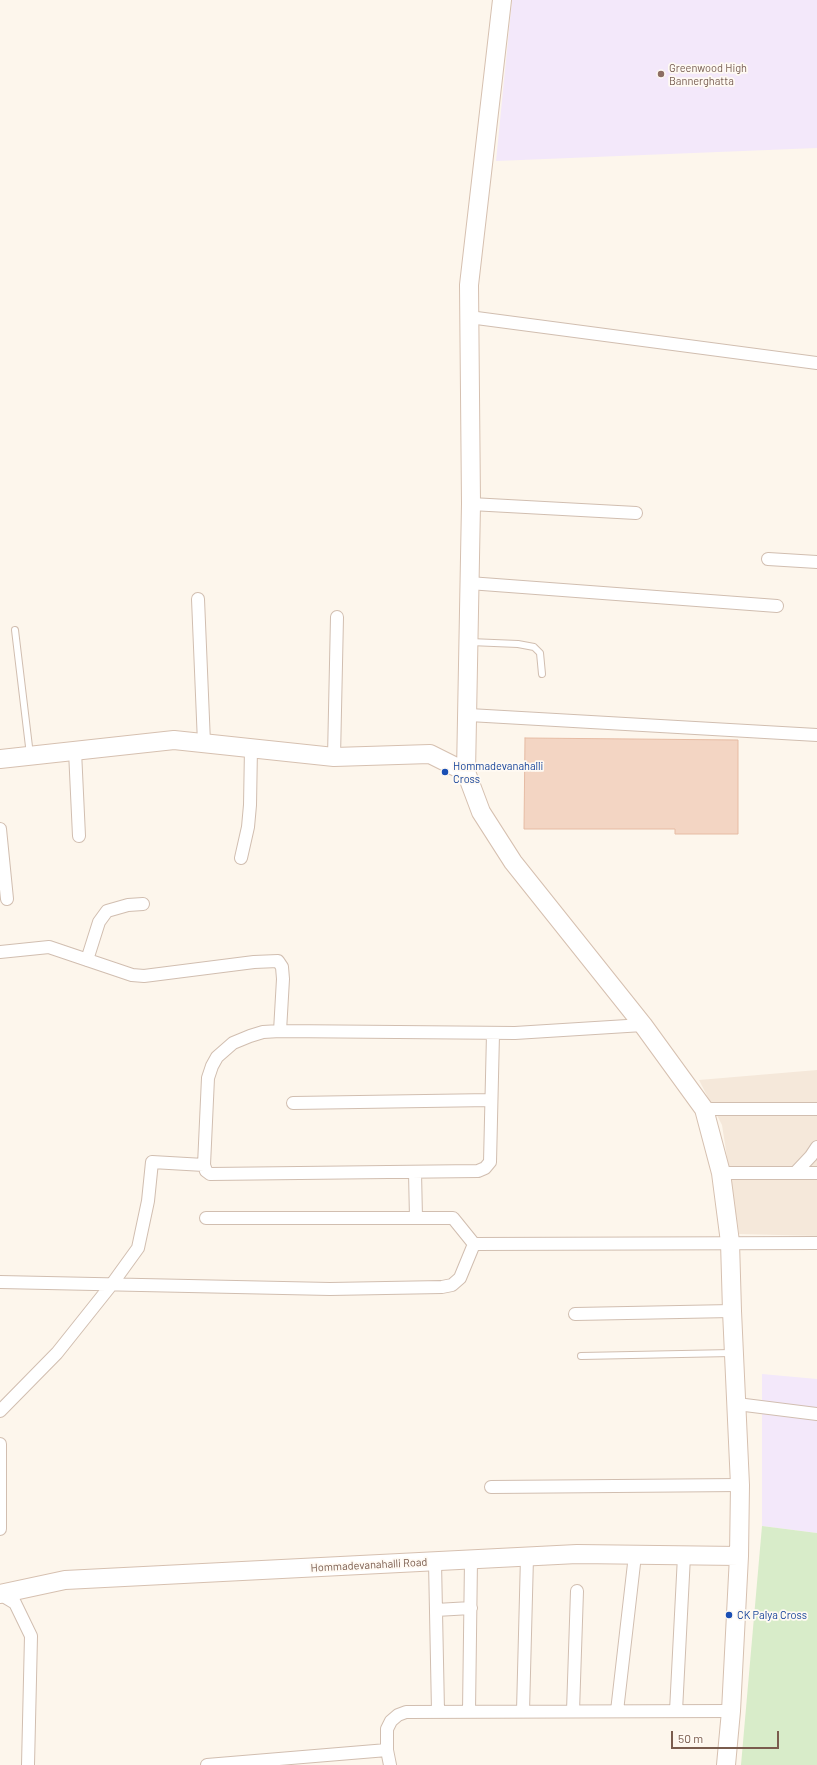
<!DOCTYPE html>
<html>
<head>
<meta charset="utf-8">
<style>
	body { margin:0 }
	#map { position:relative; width:817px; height:1765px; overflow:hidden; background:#fdf6ec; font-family:Barlow,sans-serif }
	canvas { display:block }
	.scale { position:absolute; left:671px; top:1731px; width:108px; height:18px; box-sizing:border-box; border:2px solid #7a5c4d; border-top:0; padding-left:5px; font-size:12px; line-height:14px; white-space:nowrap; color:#7a5c4d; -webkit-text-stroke:3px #fffaf3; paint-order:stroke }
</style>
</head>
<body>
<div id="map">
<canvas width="817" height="1765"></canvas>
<div class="scale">50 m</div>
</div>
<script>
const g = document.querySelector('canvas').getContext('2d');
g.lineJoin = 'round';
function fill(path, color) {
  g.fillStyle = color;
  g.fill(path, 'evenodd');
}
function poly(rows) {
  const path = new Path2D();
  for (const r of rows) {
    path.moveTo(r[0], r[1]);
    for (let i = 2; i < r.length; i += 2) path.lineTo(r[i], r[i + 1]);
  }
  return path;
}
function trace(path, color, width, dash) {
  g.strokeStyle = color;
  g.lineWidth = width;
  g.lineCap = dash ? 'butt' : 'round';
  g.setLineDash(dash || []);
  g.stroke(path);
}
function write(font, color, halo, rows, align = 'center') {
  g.font = font + ' Barlow,sans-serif';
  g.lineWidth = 3.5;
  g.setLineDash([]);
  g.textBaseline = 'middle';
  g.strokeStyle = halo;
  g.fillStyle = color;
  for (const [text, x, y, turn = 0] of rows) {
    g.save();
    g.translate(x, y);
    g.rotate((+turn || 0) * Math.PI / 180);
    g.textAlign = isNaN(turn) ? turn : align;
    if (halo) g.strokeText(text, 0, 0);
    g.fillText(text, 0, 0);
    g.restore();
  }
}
const residential = poly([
	[817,1070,817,1236,739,1234,722,1125,699,1080]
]);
const education = poly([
	[512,0,817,0,817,148,496,161],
	[762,1374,817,1379,817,1533,762,1526]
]);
const green = poly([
	[762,1526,817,1533,817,1765,741,1765]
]);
const building = poly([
	[525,738,738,740,738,834,675,834,675,829,524,829,525,738]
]);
const lane = poly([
	[15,630,30,755],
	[470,642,518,644,534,647,540,653,542,674],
	[581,1356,732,1353]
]);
const street = poly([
	[469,317,817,363],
	[471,504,636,513],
	[768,559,817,562],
	[469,583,777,606],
	[198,599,204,743],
	[469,715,817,735],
	[75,751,79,836],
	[334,757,337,617],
	[0,829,7,899],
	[241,858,248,827,250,805,251,748],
	[0,952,49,947,132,975,144,976,254,962,278,961,282,967,283,979,280,1031],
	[87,960,99,922,107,911,128,905,143,904],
	[493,1034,490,1162,485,1168,478,1171,210,1174,206,1171,204,1165,208,1078,212,1066,217,1057,233,1043,250,1036,263,1032,280,1031,515,1033,643,1025],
	[293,1103,491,1100],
	[704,1109,817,1109],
	[415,1172,416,1218],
	[721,1173,817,1173],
	[795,1173,811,1156,817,1147],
	[206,1218,453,1218,474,1244],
	[474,1244,817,1243],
	[0,1282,330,1289,442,1287,452,1285,460,1278,474,1244],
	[575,1314,732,1311],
	[737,1404,817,1414],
	[0,1411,57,1353,112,1284,138,1248,148,1201,152,1162,204,1165],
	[0,1444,0,1529],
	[491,1487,740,1485],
	[435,1562,438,1711],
	[0,1594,15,1603,31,1636,28,1765],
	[436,1610,471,1608],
	[469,1711,471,1560],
	[523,1711,527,1557],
	[573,1711,577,1591],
	[617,1711,635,1555],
	[676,1711,684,1556],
	[207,1765,387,1750],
	[390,1765,387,1750,387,1729,391,1721,398,1715,406,1712,731,1711]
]);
const secondary = poly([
	[0,759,174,740,334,757,430,754,466,772,481,812,513,862,643,1025,704,1109,721,1173,730,1242,732,1311,740,1485,739,1556,731,1711,726,1765],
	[466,772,471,504,469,285,502,0],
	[0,1594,65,1580,577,1554,739,1556]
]);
const markers = [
	[661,74,4,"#8d6e63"],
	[445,772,4,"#1a4fb4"],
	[729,1615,4,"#1a4fb4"]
];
const educationNames = [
	["Greenwood High",669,68],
	["Bannerghatta",669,81]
];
const transitNames = [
	["Hommadevanahalli",453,766],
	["Cross",453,779],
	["CK Palya Cross",737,1615]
];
const streetNames = [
	["Hommadevanahalli Road",369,1565,-3]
];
fill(residential, '#f5e8da');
fill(education, '#f3e8fa');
fill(green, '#d8ecc9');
fill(building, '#f3d5c3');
trace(building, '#e6bba3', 1);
trace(lane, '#d1beb0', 8);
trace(street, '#d1beb0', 14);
trace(secondary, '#d6c0b0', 20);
trace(lane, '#fff', 6);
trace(street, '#fff', 12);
trace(secondary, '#fff', 18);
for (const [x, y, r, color] of markers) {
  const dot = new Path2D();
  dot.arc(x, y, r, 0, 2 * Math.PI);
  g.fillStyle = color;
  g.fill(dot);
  trace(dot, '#fffaf3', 1.5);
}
write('11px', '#785e54', '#fffaf3', educationNames, 'left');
write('11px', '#164399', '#fffaf3', transitNames, 'left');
write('11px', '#7a5c4d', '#fffaf3', streetNames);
</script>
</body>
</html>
